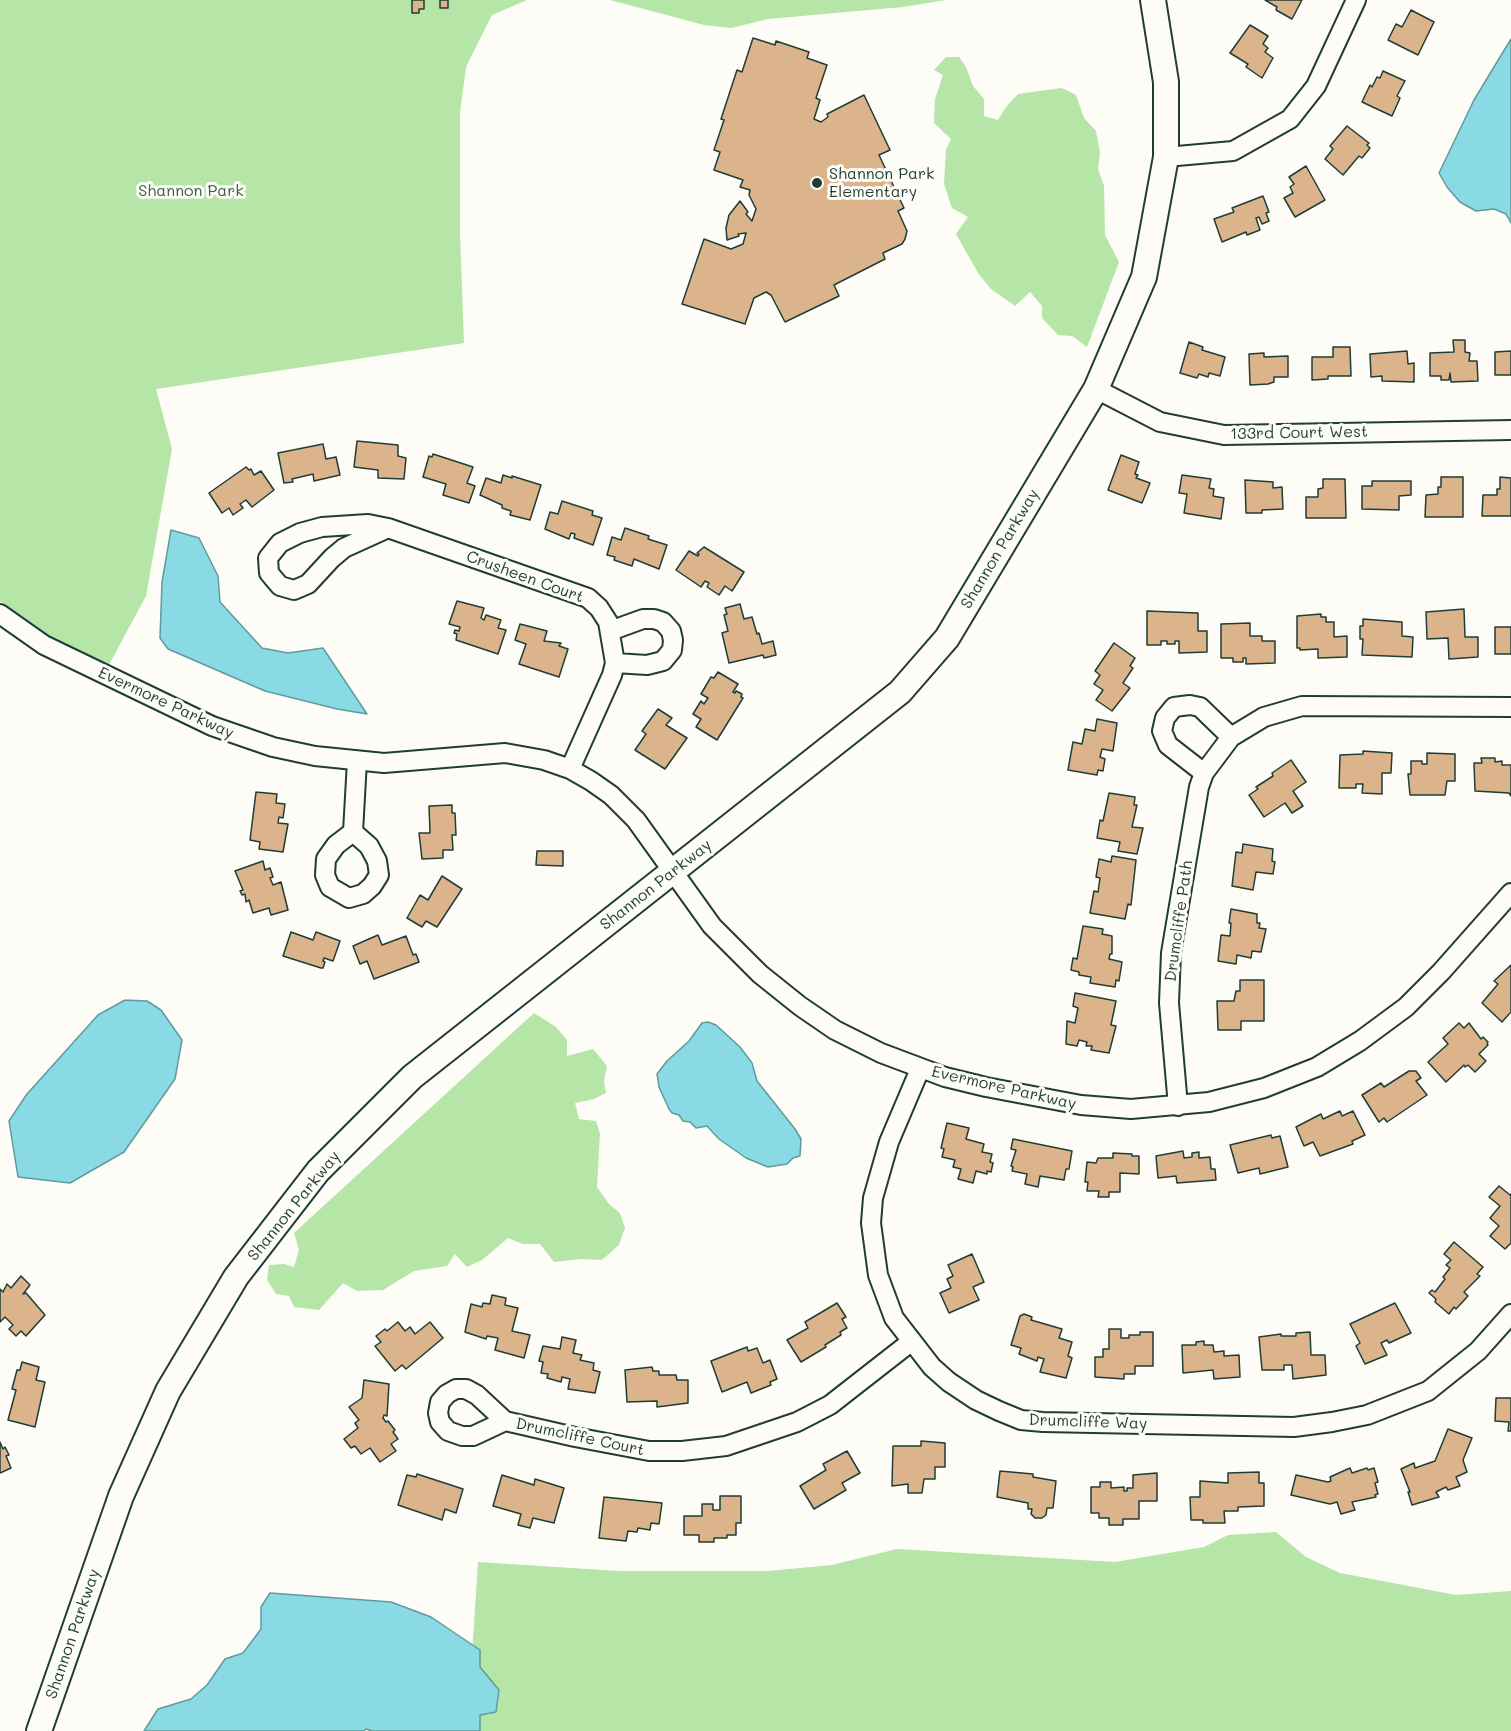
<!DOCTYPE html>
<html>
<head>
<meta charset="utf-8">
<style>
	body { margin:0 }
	canvas { display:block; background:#fdfcf7 }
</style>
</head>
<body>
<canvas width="1511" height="1731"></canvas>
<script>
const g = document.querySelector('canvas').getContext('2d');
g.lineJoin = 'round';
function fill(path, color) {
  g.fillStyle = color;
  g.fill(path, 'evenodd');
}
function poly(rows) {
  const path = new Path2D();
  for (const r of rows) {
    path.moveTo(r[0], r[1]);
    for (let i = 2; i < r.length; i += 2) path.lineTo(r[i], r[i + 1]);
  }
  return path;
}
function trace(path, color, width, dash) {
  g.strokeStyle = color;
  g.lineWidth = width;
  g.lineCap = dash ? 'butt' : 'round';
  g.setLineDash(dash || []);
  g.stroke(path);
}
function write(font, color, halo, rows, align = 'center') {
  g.font = font + ' Mali,sans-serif';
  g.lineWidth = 6;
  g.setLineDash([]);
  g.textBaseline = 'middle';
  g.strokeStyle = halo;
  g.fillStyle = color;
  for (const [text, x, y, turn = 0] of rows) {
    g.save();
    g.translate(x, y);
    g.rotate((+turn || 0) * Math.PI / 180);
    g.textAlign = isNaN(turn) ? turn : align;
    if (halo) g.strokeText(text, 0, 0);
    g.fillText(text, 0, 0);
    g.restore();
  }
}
const green = poly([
	[0,0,527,0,492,15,466,67,460,112,460,234,464,343,156,389,172,449,146,596,104,674,0,601],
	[610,0,946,0,903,7,768,19,731,28,704,25],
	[946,57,959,57,966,67,973,86,984,99,984,116,998,120,1006,107,1018,94,1062,88,1076,95,1084,118,1096,131,1100,152,1098,169,1104,186,1105,235,1119,262,1087,347,1072,336,1058,335,1042,318,1042,306,1030,292,1015,306,991,289,978,273,956,234,968,217,952,208,944,184,946,150,951,139,934,123,935,99,943,75,934,70],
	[534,1013,556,1027,567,1040,567,1056,593,1049,607,1066,604,1081,606,1093,594,1099,575,1103,579,1119,596,1121,600,1134,597,1187,609,1204,620,1213,625,1228,619,1245,602,1260,581,1259,554,1262,540,1244,523,1244,508,1238,482,1260,467,1267,455,1254,447,1266,414,1271,383,1290,357,1291,343,1283,319,1310,294,1307,289,1296,276,1294,267,1280,269,1265,284,1264,294,1267,299,1250,294,1233],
	[1276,1532,1306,1557,1340,1573,1456,1595,1511,1591,1511,1731,467,1731,478,1562,618,1571,768,1571,832,1565,897,1549,1115,1562,1204,1547,1228,1535]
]);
const water = poly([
	[1511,39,1511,223,1506,214,1494,209,1476,211,1460,202,1447,187,1439,173,1474,100,1511,39],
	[171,530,199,538,218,576,220,602,262,648,288,653,323,648,367,714,337,709,265,691,168,649,160,638,162,582,171,530],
	[125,1000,147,1001,161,1010,182,1040,175,1079,124,1152,70,1183,18,1177,9,1121,27,1094,98,1015,125,1000],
	[708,1022,716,1025,740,1047,752,1063,757,1081,795,1129,801,1139,800,1156,793,1158,787,1164,768,1167,746,1158,719,1139,707,1126,696,1128,690,1122,683,1121,679,1115,672,1113,669,1109,659,1087,657,1074,667,1061,689,1041,702,1023,708,1022],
	[270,1593,391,1602,431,1617,480,1650,480,1667,499,1690,496,1712,480,1715,480,1731,372,1731,366,1729,363,1731,144,1731,158,1709,191,1699,207,1685,225,1659,243,1653,261,1629,261,1607,270,1593]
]);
const building = poly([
	[412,0,424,0,424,9,419,9,419,13,412,13,412,0],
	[440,0,448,0,448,8,440,8,440,0],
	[1265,0,1302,0,1292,19,1276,10,1277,7,1265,0],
	[1411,10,1434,22,1418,55,1388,40,1396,24,1402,27,1411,10],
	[1250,25,1268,36,1263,44,1268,48,1265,52,1273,58,1262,78,1246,67,1248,64,1230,53,1250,25],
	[753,38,775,45,776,41,809,52,807,58,827,65,816,98,820,100,814,119,821,122,828,117,827,114,864,95,890,150,879,155,904,208,898,211,907,231,905,239,902,244,883,253,885,259,834,285,839,296,785,322,771,295,766,292,754,298,745,324,682,304,704,239,731,249,743,244,746,233,738,234,739,236,727,240,726,228,729,215,740,201,748,212,746,214,752,221,756,209,749,195,750,190,740,187,743,180,714,170,720,152,714,150,724,120,721,119,737,70,742,72,753,38],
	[1383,71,1405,81,1397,96,1400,98,1392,116,1362,102,1370,85,1372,87,1377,77,1380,78,1383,71],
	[1347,126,1369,143,1367,145,1370,148,1362,158,1359,156,1343,175,1325,159,1333,149,1330,146,1347,126],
	[1306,166,1325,200,1295,217,1284,198,1293,193,1290,187,1294,184,1289,177,1306,166],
	[1263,196,1269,212,1266,213,1269,221,1262,224,1259,217,1256,218,1260,230,1247,235,1246,232,1222,242,1214,219,1234,212,1232,208,1263,196],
	[1453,340,1465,340,1465,352,1470,353,1469,361,1477,361,1478,381,1451,382,1450,373,1449,380,1441,380,1441,376,1430,376,1430,353,1454,352,1453,340],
	[1189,342,1203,347,1202,350,1225,357,1220,376,1209,373,1208,377,1199,374,1197,378,1180,373,1189,342],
	[1333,347,1350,347,1351,376,1328,376,1328,379,1312,380,1312,357,1333,357,1333,347],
	[1407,351,1408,364,1414,363,1414,382,1382,381,1382,376,1371,377,1370,354,1407,351],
	[1511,351,1511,375,1495,375,1495,352,1511,351],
	[1264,353,1264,357,1288,356,1288,377,1274,377,1274,382,1268,384,1250,385,1249,354,1264,353],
	[357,441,398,445,398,456,406,458,404,479,378,478,378,470,354,467,357,441],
	[323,444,326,459,336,457,340,475,314,481,313,474,292,479,293,482,284,483,278,453,323,444],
	[433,454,473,467,467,483,475,486,469,503,443,495,446,484,423,477,429,456,432,457,433,454],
	[1121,455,1139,462,1135,474,1138,475,1136,478,1150,483,1142,503,1108,490,1121,455],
	[246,467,249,470,251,469,254,475,261,471,274,490,252,507,246,500,240,504,243,508,233,515,229,508,222,513,209,493,246,467],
	[503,475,512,478,512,476,541,485,530,520,510,515,511,511,502,508,502,505,480,495,486,478,501,483,503,475],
	[1182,475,1211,479,1209,488,1214,489,1213,496,1224,498,1221,519,1184,513,1187,494,1179,493,1182,475],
	[1441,477,1463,477,1463,517,1425,517,1426,495,1438,494,1438,487,1441,487,1441,477],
	[1500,477,1511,478,1511,516,1482,516,1483,495,1497,495,1497,489,1500,489,1500,477],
	[1323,479,1345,479,1346,518,1306,518,1306,497,1318,497,1318,489,1323,488,1323,479],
	[1245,480,1273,482,1273,488,1282,487,1283,509,1262,510,1262,513,1246,513,1245,480],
	[1372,481,1411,481,1411,495,1399,496,1399,510,1362,509,1362,486,1372,486,1372,481],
	[562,501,593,511,592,515,602,518,593,545,574,538,575,534,571,533,569,539,545,529,550,512,558,514,562,501],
	[625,528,649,536,648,539,667,545,659,569,634,559,632,566,614,560,615,557,607,555,612,537,621,540,625,528],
	[704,547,744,572,732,591,725,586,719,595,707,587,709,583,705,581,701,587,676,570,689,551,698,556,699,554,697,553,704,547],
	[457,601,484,608,481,618,484,620,486,615,501,620,498,628,506,630,498,654,456,640,457,634,454,633,455,630,459,631,460,627,449,624,457,601],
	[740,604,744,619,752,617,757,634,759,633,762,644,773,641,776,655,764,658,763,655,729,663,722,633,728,631,724,615,727,614,725,608,740,604],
	[1464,609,1465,637,1478,637,1478,657,1449,659,1448,638,1427,639,1426,612,1464,609],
	[1147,611,1198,613,1198,631,1207,631,1207,652,1179,653,1179,641,1175,641,1175,644,1167,644,1167,641,1161,641,1161,645,1147,645,1147,611],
	[1321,614,1321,617,1326,617,1326,622,1334,622,1334,637,1347,636,1347,657,1318,658,1318,649,1300,650,1300,648,1297,648,1297,616,1321,614],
	[1363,619,1402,622,1402,636,1413,637,1412,657,1362,655,1363,639,1360,639,1360,626,1363,626,1363,619],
	[1250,623,1250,636,1262,636,1262,641,1275,641,1275,663,1246,664,1246,658,1243,658,1243,662,1233,662,1233,658,1221,658,1221,624,1250,623],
	[520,624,547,631,544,641,561,643,559,646,568,649,559,677,519,664,526,644,515,640,520,624],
	[1495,627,1511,627,1511,654,1495,654,1495,627],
	[1114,643,1135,658,1130,666,1133,668,1123,683,1130,688,1112,711,1096,700,1103,690,1094,684,1100,675,1095,671,1114,643],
	[718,672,738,684,733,692,735,693,736,691,742,694,741,697,743,698,717,740,696,727,701,719,693,714,701,701,704,704,708,698,701,694,711,677,714,678,718,672],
	[658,709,672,718,666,725,687,738,665,769,635,750,646,734,642,731,658,709],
	[1097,719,1117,723,1113,751,1102,749,1100,757,1105,759,1103,771,1098,770,1097,775,1068,770,1073,742,1082,744,1085,729,1095,731,1097,719],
	[1363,751,1392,753,1391,773,1382,773,1382,794,1362,793,1363,784,1356,784,1356,788,1339,788,1340,755,1363,754,1363,751],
	[1427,753,1455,754,1455,781,1447,781,1445,795,1410,795,1408,774,1411,774,1411,761,1422,761,1422,764,1427,764,1427,753],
	[1481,758,1495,758,1495,762,1502,761,1502,765,1511,765,1511,796,1509,793,1475,791,1474,763,1482,763,1481,758],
	[1291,760,1306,782,1293,791,1303,806,1292,813,1285,803,1264,817,1249,795,1258,789,1256,787,1273,776,1272,773,1291,760],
	[256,792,277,794,276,803,285,804,283,818,279,817,278,823,288,824,283,852,259,849,260,842,250,840,256,792],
	[1109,793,1135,797,1134,805,1137,805,1132,827,1143,828,1137,854,1118,851,1120,842,1097,838,1100,820,1103,821,1109,793],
	[452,805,452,813,455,813,456,835,452,835,453,850,443,850,443,858,422,859,419,833,430,833,429,806,452,805],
	[1243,844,1273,849,1272,861,1275,862,1273,874,1256,872,1253,890,1232,886,1236,852,1242,853,1243,844],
	[537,851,563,851,563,866,536,865,537,851],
	[1112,856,1136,860,1131,905,1128,904,1125,919,1090,913,1094,891,1098,892,1100,878,1096,877,1099,859,1111,862,1112,856],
	[263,861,265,870,270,868,273,877,270,878,273,885,281,882,288,910,271,915,269,908,253,913,249,900,246,902,245,894,242,895,240,891,243,890,235,871,263,861],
	[442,876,462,889,437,927,426,921,422,927,407,918,420,895,428,900,442,876],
	[1231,909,1257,914,1257,923,1260,923,1259,928,1266,929,1261,952,1252,951,1251,958,1237,955,1236,964,1218,961,1221,935,1230,936,1231,923,1229,923,1231,909],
	[1083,926,1103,929,1102,934,1112,936,1112,954,1110,954,1109,959,1122,962,1119,981,1116,980,1115,987,1090,983,1091,977,1079,975,1079,972,1071,970,1073,958,1077,959,1083,926],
	[291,932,313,940,316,932,340,941,333,961,324,958,323,961,325,962,323,968,321,968,283,956,291,932],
	[378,935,382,945,406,936,413,955,416,954,419,962,374,979,367,961,360,964,353,946,378,935],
	[1511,965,1511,1012,1502,1022,1482,1003,1498,984,1494,981,1511,965],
	[1240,980,1264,980,1264,1021,1241,1021,1241,1030,1218,1030,1217,1001,1234,1001,1236,991,1240,991,1240,980],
	[1075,993,1116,1001,1111,1025,1116,1026,1109,1053,1091,1050,1092,1046,1086,1046,1087,1042,1079,1040,1077,1046,1066,1044,1067,1021,1075,1023,1078,1008,1073,1006,1075,993],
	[1459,1023,1464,1028,1469,1023,1481,1039,1483,1037,1488,1042,1487,1044,1488,1045,1479,1054,1486,1061,1475,1072,1468,1065,1465,1067,1464,1065,1446,1082,1428,1062,1448,1044,1443,1038,1459,1023],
	[1409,1071,1416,1071,1421,1078,1416,1081,1427,1095,1387,1122,1384,1118,1379,1122,1362,1095,1381,1083,1384,1087,1409,1071],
	[1340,1111,1342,1116,1353,1111,1365,1135,1352,1141,1353,1144,1320,1156,1313,1142,1304,1146,1296,1127,1321,1114,1323,1119,1340,1111],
	[947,1123,969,1128,966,1139,984,1144,982,1152,992,1154,990,1162,993,1163,991,1172,987,1171,987,1174,976,1171,973,1183,958,1179,961,1169,953,1167,955,1160,942,1157,944,1149,941,1148,947,1123],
	[1271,1135,1272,1138,1280,1136,1288,1167,1260,1174,1259,1168,1238,1173,1230,1145,1271,1135],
	[1013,1139,1072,1151,1069,1169,1066,1169,1064,1180,1040,1176,1038,1187,1025,1184,1027,1174,1012,1171,1013,1167,1011,1166,1016,1150,1011,1149,1013,1139],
	[1183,1151,1184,1158,1192,1157,1192,1153,1199,1152,1199,1158,1210,1157,1211,1169,1215,1169,1216,1180,1177,1183,1176,1176,1158,1178,1156,1156,1183,1151],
	[1113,1153,1132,1154,1132,1156,1139,1156,1139,1174,1120,1173,1120,1192,1109,1192,1109,1197,1098,1197,1099,1191,1087,1191,1088,1182,1085,1182,1087,1162,1096,1163,1098,1158,1113,1158,1113,1153],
	[1499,1186,1510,1195,1511,1194,1511,1243,1505,1249,1490,1236,1499,1226,1490,1218,1500,1206,1489,1197,1499,1186],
	[1454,1242,1483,1267,1477,1274,1480,1276,1464,1292,1468,1296,1456,1309,1454,1307,1449,1314,1435,1302,1436,1299,1429,1293,1432,1290,1435,1292,1445,1279,1443,1277,1450,1268,1446,1265,1451,1260,1444,1254,1454,1242],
	[972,1254,984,1282,973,1287,979,1300,949,1313,940,1293,951,1288,947,1279,953,1276,948,1265,972,1254],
	[21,1276,30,1285,23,1294,26,1293,45,1315,26,1336,21,1331,16,1336,9,1329,13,1325,5,1317,0,1322,0,1289,3,1292,7,1284,11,1288,21,1276],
	[492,1295,506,1298,505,1305,518,1308,512,1331,530,1335,524,1358,495,1350,498,1338,487,1336,486,1339,465,1332,471,1304,482,1307,483,1303,490,1304,492,1295],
	[837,1303,846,1317,842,1319,847,1328,840,1332,841,1335,825,1345,826,1347,801,1362,787,1340,808,1328,805,1322,837,1303],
	[1395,1303,1411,1333,1389,1343,1387,1340,1381,1343,1387,1355,1365,1364,1356,1346,1360,1343,1350,1324,1395,1303],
	[1024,1314,1032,1317,1031,1320,1062,1329,1059,1338,1072,1342,1068,1356,1072,1358,1066,1378,1040,1372,1044,1359,1038,1357,1037,1361,1019,1354,1021,1348,1011,1345,1020,1316,1024,1314],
	[398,1322,405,1331,410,1327,415,1334,430,1322,443,1338,406,1369,402,1365,395,1371,375,1346,381,1342,376,1336,385,1329,387,1331,398,1322],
	[1109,1329,1121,1329,1121,1338,1129,1338,1129,1335,1140,1335,1140,1332,1153,1332,1153,1366,1135,1366,1135,1374,1124,1374,1124,1379,1095,1377,1095,1357,1103,1357,1103,1349,1109,1349,1109,1329],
	[1310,1332,1311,1355,1325,1355,1326,1375,1293,1379,1292,1365,1284,1365,1284,1370,1262,1370,1259,1337,1281,1334,1281,1336,1296,1336,1296,1333,1310,1332],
	[562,1337,576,1340,573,1353,582,1355,580,1360,594,1363,593,1370,600,1372,595,1393,568,1389,570,1379,562,1377,561,1382,547,1378,548,1374,541,1373,543,1362,539,1361,543,1346,560,1349,562,1337],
	[1204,1341,1204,1345,1213,1345,1214,1352,1224,1351,1224,1356,1239,1355,1240,1377,1214,1379,1213,1370,1183,1373,1182,1345,1196,1345,1196,1342,1204,1341],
	[747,1347,748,1351,757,1348,763,1363,770,1360,777,1379,770,1382,771,1385,751,1393,747,1382,722,1392,711,1361,747,1347],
	[22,1362,39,1367,36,1380,45,1382,35,1427,8,1420,16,1390,12,1389,17,1370,20,1370,22,1362],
	[652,1367,653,1371,659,1371,659,1375,676,1375,677,1380,688,1380,688,1403,657,1407,657,1401,627,1402,625,1370,652,1367],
	[364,1380,389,1384,387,1416,384,1415,383,1418,386,1422,388,1421,395,1430,393,1432,398,1439,391,1444,396,1451,380,1462,370,1448,361,1454,355,1446,351,1448,344,1439,358,1428,355,1423,359,1420,349,1407,362,1398,364,1380],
	[1496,1398,1511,1398,1511,1431,1508,1431,1509,1422,1495,1421,1496,1398],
	[1448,1429,1472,1438,1463,1460,1467,1472,1456,1477,1460,1486,1448,1490,1446,1487,1436,1492,1439,1497,1412,1505,1408,1492,1410,1492,1401,1469,1414,1463,1415,1468,1435,1461,1448,1429],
	[921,1441,945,1443,945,1467,935,1467,935,1479,924,1479,922,1493,908,1493,908,1484,892,1486,893,1446,921,1446,921,1441],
	[0,1442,3,1449,5,1447,9,1455,6,1456,11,1468,0,1473,0,1442],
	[847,1451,860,1473,842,1483,846,1490,814,1509,800,1486,826,1470,823,1464,847,1451],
	[1350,1468,1352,1473,1367,1468,1368,1470,1374,1468,1378,1482,1375,1483,1378,1494,1375,1495,1376,1497,1352,1502,1355,1510,1341,1514,1337,1502,1330,1504,1291,1495,1296,1475,1328,1482,1331,1481,1330,1477,1350,1468],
	[1000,1471,1033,1474,1033,1477,1056,1481,1053,1508,1047,1508,1046,1515,1042,1518,1035,1518,1031,1514,1032,1509,1028,1509,1028,1503,997,1497,1000,1471],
	[1259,1472,1259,1483,1264,1483,1264,1506,1238,1507,1238,1511,1224,1511,1225,1523,1203,1523,1203,1520,1191,1520,1190,1497,1200,1497,1200,1481,1228,1483,1228,1473,1259,1472],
	[1157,1473,1157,1501,1139,1501,1139,1519,1123,1519,1123,1525,1109,1525,1109,1518,1099,1518,1099,1513,1091,1513,1091,1487,1100,1487,1100,1482,1111,1482,1111,1488,1124,1487,1124,1491,1127,1491,1127,1488,1133,1488,1133,1475,1157,1473],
	[417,1474,463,1489,456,1513,445,1509,442,1520,398,1505,407,1475,416,1477,417,1474],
	[502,1475,534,1485,535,1479,564,1488,554,1523,533,1518,530,1528,518,1525,521,1514,493,1506,502,1475],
	[720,1496,741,1496,741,1523,736,1523,736,1535,727,1535,727,1538,714,1538,714,1542,699,1542,699,1535,684,1535,684,1516,702,1516,702,1504,713,1504,713,1510,720,1510,720,1496],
	[604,1497,662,1503,659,1524,651,1523,650,1530,638,1528,637,1532,628,1531,626,1541,599,1538,604,1497]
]);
const street = poly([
	[1166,157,1233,151,1290,119,1316,86,1356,0],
	[1096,389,1160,422,1224,435,1511,430],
	[388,528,344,548,332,558,308,584,294,590,280,586,269,573,268,558,280,543,300,533,322,527,368,524,388,528,588,598,599,608,608,622,615,663,612,675,570,769],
	[0,614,44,645,212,726,273,747,315,756,384,763,505,753,544,760,570,769,591,781,611,795,636,820,712,926,760,974,800,1006,835,1030,881,1053,945,1077,986,1087,1081,1105,1131,1109,1209,1102,1264,1088,1317,1067,1360,1041,1406,1007,1441,972,1511,893],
	[610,631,643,619,654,619,663,622,671,631,673,640,672,650,663,661,647,665,615,663],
	[1204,773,1168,745,1162,731,1165,718,1174,707,1190,705,1200,707,1231,737],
	[353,832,369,846,377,861,379,875,372,886,363,894,349,898,330,887,325,875,326,859,336,845,353,832,357,761],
	[920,1069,889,1142,873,1198,871,1223,878,1275,894,1318,932,1367,949,1382,976,1400,999,1411,1021,1420,1043,1422,1294,1427,1332,1422,1367,1415,1428,1391,1478,1351,1511,1314],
	[1178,1106,1169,1003,1171,953,1199,787,1204,773,1231,737,1264,717,1302,706,1511,707],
	[505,1421,473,1436,462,1436,448,1431,440,1422,438,1413,440,1402,447,1394,456,1389,466,1389,477,1395,505,1421,575,1437,649,1451,682,1451,726,1446,797,1422,830,1405,912,1341]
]);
const secondary = poly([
	[39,1731,121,1496,168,1391,236,1277,318,1171,412,1077,900,692,947,638,1096,389,1144,277,1166,157,1166,82,1153,0]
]);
const markers = [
	[817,183,6,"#1f3d34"]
];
const poiNames = [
	["Shannon Park",829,174],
	["Elementary",829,192]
];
const parkNames = [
	["Shannon Park",191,191]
];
const streetNames = [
	["133rd Court West",1299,433,-1],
	["Shannon Parkway",1000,549,-59],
	["Crusheen Court",525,577,20],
	["Evermore Parkway",166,703,25],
	["Shannon Parkway",656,885,-38],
	["Drumcliffe Path",1179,921,-82],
	["Evermore Parkway",1004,1088,13],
	["Shannon Parkway",294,1206,-51],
	["Drumcliffe Way",1088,1422,2],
	["Drumcliffe Court",580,1437,12],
	["Shannon Parkway",73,1634,-71]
];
fill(green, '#b5e6a7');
fill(water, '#8adae5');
trace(water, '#5f9b9e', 1.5);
fill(building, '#dbb48c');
trace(building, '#1f3d34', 1.5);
trace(street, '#1f3d34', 22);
trace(secondary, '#1f3d34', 28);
trace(street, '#fdfcf7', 18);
trace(secondary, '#fdfcf7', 24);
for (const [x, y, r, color] of markers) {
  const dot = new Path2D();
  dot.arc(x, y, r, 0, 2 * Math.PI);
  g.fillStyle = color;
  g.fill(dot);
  trace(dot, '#fdfcf7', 2);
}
write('16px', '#1f3d34', '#fdfcf7', poiNames, 'left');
write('16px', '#3d5f4b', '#fdfcf7', parkNames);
write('16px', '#1f3d34', '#fdfcf7', streetNames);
</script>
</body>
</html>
